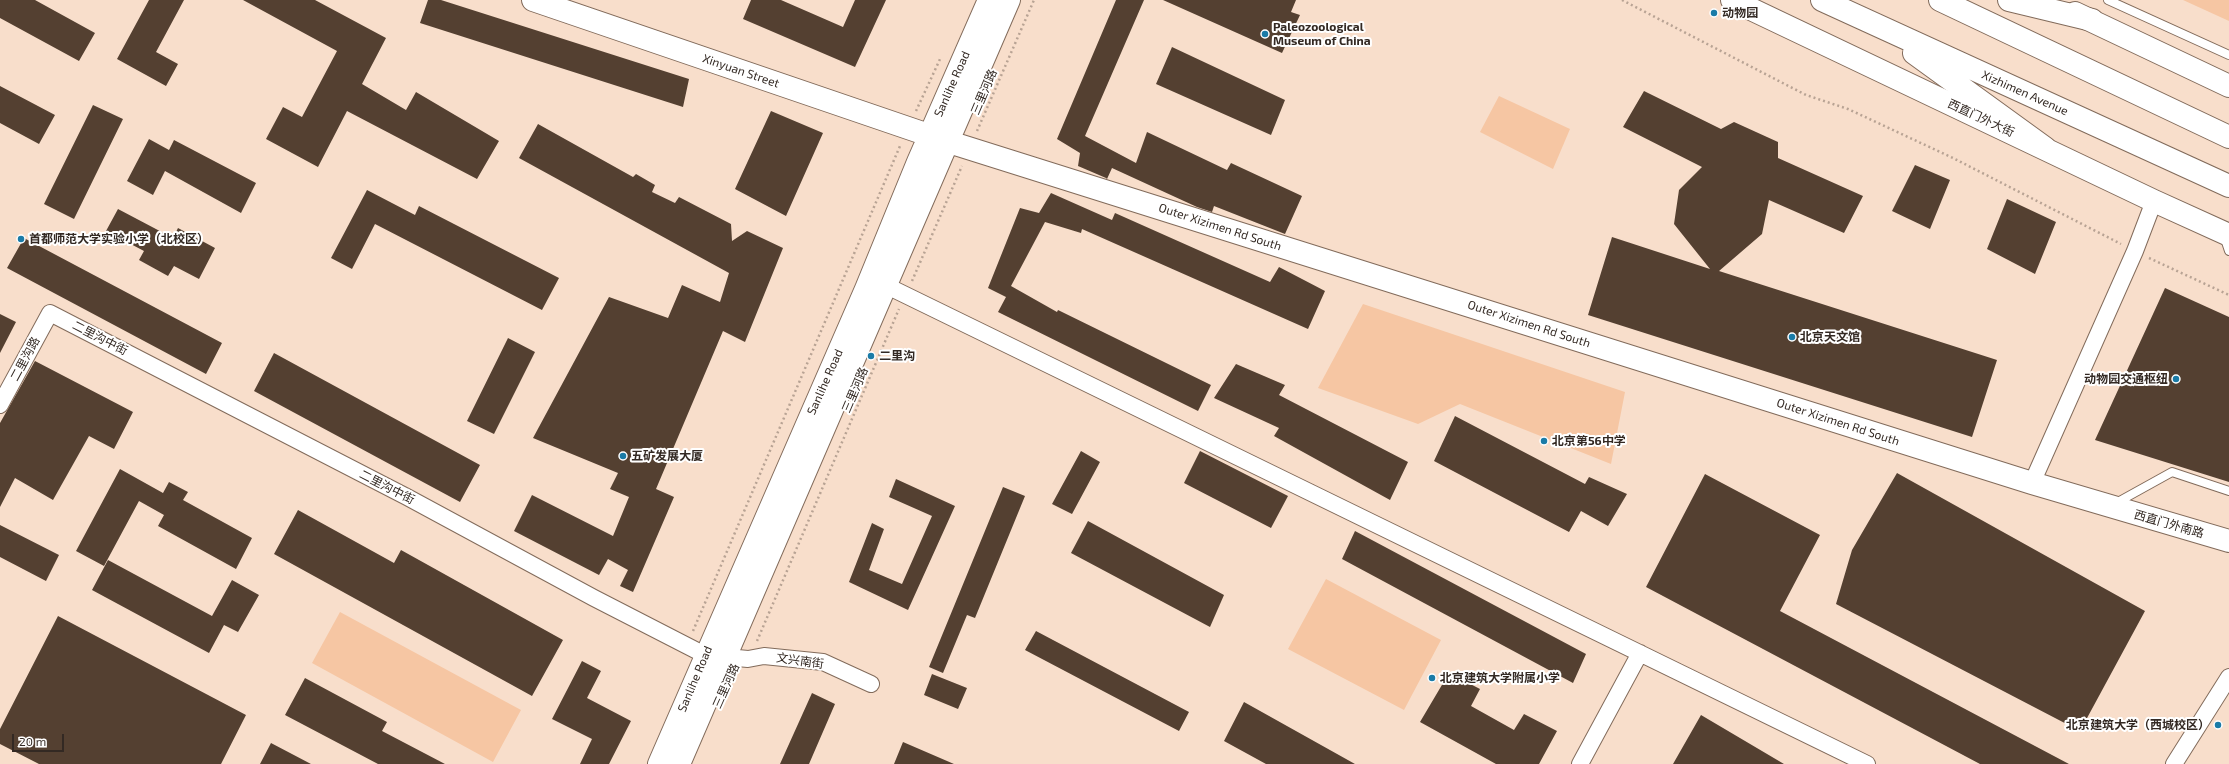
<!DOCTYPE html>
<html>
<head>
<meta charset="utf-8">
<style>
	body { margin:0 }
	#map { position:relative; width:2229px; height:764px; overflow:hidden; background:#f8decb; font-family:"Exo 2",sans-serif }
	canvas { display:block }
	.scale { position:absolute; left:12px; top:734px; width:52px; height:18px; box-sizing:border-box; border:2px solid #332923; border-top:0; padding-left:5px; font-size:12px; line-height:14px; white-space:nowrap; color:#332923; -webkit-text-stroke:3px #fff; paint-order:stroke }
</style>
</head>
<body>
<div id="map">
<canvas width="2229" height="764"></canvas>
<div class="scale">20 m</div>
</div>
<script>
const g = document.querySelector('canvas').getContext('2d');
g.lineJoin = 'round';
function fill(path, color) {
  g.fillStyle = color;
  g.fill(path, 'evenodd');
}
function poly(rows) {
  const path = new Path2D();
  for (const r of rows) {
    path.moveTo(r[0], r[1]);
    for (let i = 2; i < r.length; i += 2) path.lineTo(r[i], r[i + 1]);
  }
  return path;
}
function trace(path, color, width, dash) {
  g.strokeStyle = color;
  g.lineWidth = width;
  g.lineCap = dash ? 'butt' : 'round';
  g.setLineDash(dash || []);
  g.stroke(path);
}
function write(font, color, halo, rows, align = 'center') {
  g.font = font + ' "Exo 2","Noto Sans SC",sans-serif';
  g.lineWidth = 4;
  g.setLineDash([]);
  g.textBaseline = 'middle';
  g.strokeStyle = halo;
  g.fillStyle = color;
  for (const [text, x, y, turn = 0] of rows) {
    g.save();
    g.translate(x, y);
    g.rotate((+turn || 0) * Math.PI / 180);
    g.textAlign = isNaN(turn) ? turn : align;
    if (halo) g.strokeText(text, 0, 0);
    g.fillText(text, 0, 0);
    g.restore();
  }
}
const green = poly([
	[2183,0,2229,0,2229,21],
	[1499,96,1570,129,1553,169,1480,132],
	[1363,304,1625,392,1611,464,1460,404,1418,424,1318,388],
	[1326,579,1441,640,1404,710,1288,649],
	[340,612,521,710,493,762,312,663]
]);
const building = poly([
	[0,0,35,0,95,33,79,61,0,18],
	[149,0,184,0,156,52,178,64,166,86,117,59],
	[243,0,315,0,386,38,362,84,406,110,416,92,499,141,477,179,347,111,318,167,266,139,283,107,302,117,337,51],
	[428,0,441,0,689,79,683,107,420,23],
	[751,0,781,0,843,27,855,0,886,0,855,67,743,19],
	[1116,0,1144,0,1085,136,1136,163,1147,132,1227,170,1231,163,1302,196,1285,234,1214,206,1212,212,1197,207,1112,168,1107,179,1106,178,1078,166,1080,153,1057,139],
	[1163,0,1296,0,1291,12,1300,15,1282,53],
	[1172,47,1285,100,1271,135,1156,84],
	[0,86,55,115,39,144,0,123],
	[1644,91,1721,129,1734,122,1778,142,1778,158,1863,196,1844,233,1769,200,1762,234,1719,271,1997,360,1972,437,1588,315,1612,237,1710,269,1674,224,1679,190,1702,167,1623,127],
	[93,105,123,119,74,219,44,204],
	[771,111,823,133,786,216,735,189],
	[538,124,633,177,636,174,655,185,652,192,675,203,679,197,731,224,732,241,747,231,783,248,745,342,723,331,656,489,674,497,633,592,620,586,628,570,608,559,599,575,514,531,532,495,613,536,629,497,610,489,618,473,533,438,609,297,668,318,682,285,720,302,729,273,519,158],
	[149,139,169,150,174,140,256,183,241,213,165,171,153,195,127,181],
	[1915,165,1950,180,1930,229,1892,211],
	[367,190,415,215,419,206,559,278,542,310,375,224,352,269,331,258],
	[1051,193,1112,220,1115,213,1270,282,1279,267,1325,291,1308,329,1082,229,1081,233,1045,222,1011,286,1057,312,1058,310,1211,385,1198,411,998,312,1006,297,988,288,1020,208,1039,213],
	[2007,199,2056,222,2035,274,1987,249],
	[118,209,173,238,178,228,215,248,199,279,174,266,168,276,139,260,144,251,106,231],
	[24,238,222,343,206,374,7,268],
	[2165,288,2229,317,2229,482,2095,440],
	[0,314,16,322,0,353],
	[508,338,535,352,494,434,467,421],
	[274,353,480,465,460,502,254,391],
	[35,361,133,412,114,449,89,436,53,500,15,478,0,507,0,423],
	[1236,364,1285,385,1279,395,1408,462,1390,500,1274,436,1279,428,1214,398],
	[1455,416,1585,484,1589,477,1627,494,1608,526,1581,511,1569,532,1434,461],
	[1081,451,1100,462,1072,514,1052,504],
	[1200,451,1288,496,1271,528,1184,483],
	[120,469,163,493,169,482,188,492,183,500,252,538,236,569,158,526,164,515,139,501,104,566,76,551],
	[1897,473,2145,611,2080,731,1836,604,1852,550],
	[1705,474,1820,535,1780,611,2069,764,1980,764,1646,587],
	[896,479,955,506,908,610,849,582,872,523,884,529,869,570,902,584,932,516,889,497],
	[1003,487,1025,496,975,618,967,615,943,673,929,667],
	[298,510,394,563,401,550,563,640,532,696,274,554],
	[1088,521,1224,595,1210,627,1071,553],
	[0,525,59,555,46,581,0,557],
	[1355,531,1586,654,1573,683,1342,559],
	[108,560,212,616,232,580,259,595,238,632,224,625,209,653,92,590],
	[58,616,246,715,221,764,39,764,0,744,0,729],
	[1036,631,1189,712,1179,731,1025,650],
	[582,661,601,671,587,698,631,721,609,764,580,764,592,739,552,719],
	[1449,673,1480,689,1471,706,1514,730,1524,714,1557,731,1539,764,1496,764,1420,722],
	[932,674,967,688,958,709,924,695],
	[305,678,387,722,382,731,445,764,378,764,285,715],
	[812,693,835,704,809,764,780,764],
	[1244,702,1355,764,1266,764,1224,741],
	[1701,715,1784,764,1673,764],
	[903,742,954,764,894,764],
	[271,743,311,764,260,764]
]);
const path = poly([
	[1622,0,1806,95,1848,109,1953,158,2121,244],
	[916,111,941,57],
	[977,131,1034,0],
	[2149,258,2229,295],
	[912,281,962,166],
	[693,631,900,146],
	[757,641,899,309]
]);
const lane = poly([
	[2108,0,2229,55],
	[2224,236,2229,251],
	[2116,503,2172,472,2229,491]
]);
const street = poly([
	[887,286,1867,764],
	[0,405,50,313,407,497,594,598,705,655,748,659,764,656,823,662,871,684],
	[2032,483,2135,251,2154,201],
	[1580,764,1640,653],
	[2174,764,2229,677]
]);
const secondary = poly([
	[533,0,949,142,2032,483,2229,541],
	[1732,0,2154,201,2229,235],
	[2075,13,2229,86],
	[659,764,866,289,918,162,989,0],
	[679,764,1009,0]
]);
const highway = poly([
	[1822,0,2229,186],
	[1940,0,2229,137],
	[2009,0,2092,20],
	[1914,53,2045,148]
]);
const markers = [
	[1714,13,4,"#1a7ba7"],
	[1265,34,4,"#1a7ba7"],
	[21,239,4,"#1a7ba7"],
	[1792,337,4,"#1a7ba7"],
	[871,356,4,"#1a7ba7"],
	[2176,379,4,"#1a7ba7"],
	[1544,441,4,"#1a7ba7"],
	[623,456,4,"#1a7ba7"],
	[1432,678,4,"#1a7ba7"],
	[2218,725,4,"#1a7ba7"]
];
const poiNames = [
	["动物园",1722,13],
	["Paleozoological",1273,27],
	["Museum of China",1273,41],
	["首都师范大学实验小学（北校区）",29,239],
	["北京天文馆",1800,337],
	["二里沟",879,356],
	["动物园交通枢纽",2168,379,"right"],
	["北京第56中学",1552,441],
	["五矿发展大厦",631,456],
	["北京建筑大学附属小学",1440,678],
	["北京建筑大学（西城校区）",2210,725,"right"]
];
const streetNames = [
	["Xinyuan Street",741,71,19],
	["Sanlihe Road",952,84,-66],
	["三里河路",984,92,-67],
	["Xizhimen Avenue",2025,93,24],
	["西直门外大街",1981,118,25],
	["Outer Xizimen Rd South",1220,227,18],
	["Outer Xizimen Rd South",1529,324,18],
	["二里沟中街",100,338,27],
	["二里沟路",25,359,-62],
	["Sanlihe Road",825,382,-66],
	["三里河路",855,390,-67],
	["Outer Xizimen Rd South",1838,422,18],
	["二里沟中街",387,487,27],
	["西直门外南路",2169,524,16],
	["文兴南街",800,661,8],
	["Sanlihe Road",695,679,-67],
	["三里河路",726,686,-66]
];
fill(green, '#f6c6a3');
fill(building, '#544031');
trace(lane, '#826b5b', 10);
trace(street, '#826b5b', 18);
trace(secondary, '#826b5b', 24);
trace(highway, '#826b5b', 24);
trace(path, '#b8a394', 2.5, [2, 3]);
trace(lane, '#fff', 8);
trace(street, '#fff', 16);
trace(secondary, '#fff', 22);
trace(highway, '#fff', 22);
for (const [x, y, r, color] of markers) {
  const dot = new Path2D();
  dot.arc(x, y, r, 0, 2 * Math.PI);
  g.fillStyle = color;
  g.fill(dot);
  trace(dot, '#fff', 1.5);
}
write('bold 12px', '#332923', '#fff', poiNames, 'left');
write('12px', '#332923', '#fff', streetNames);
</script>
</body>
</html>
